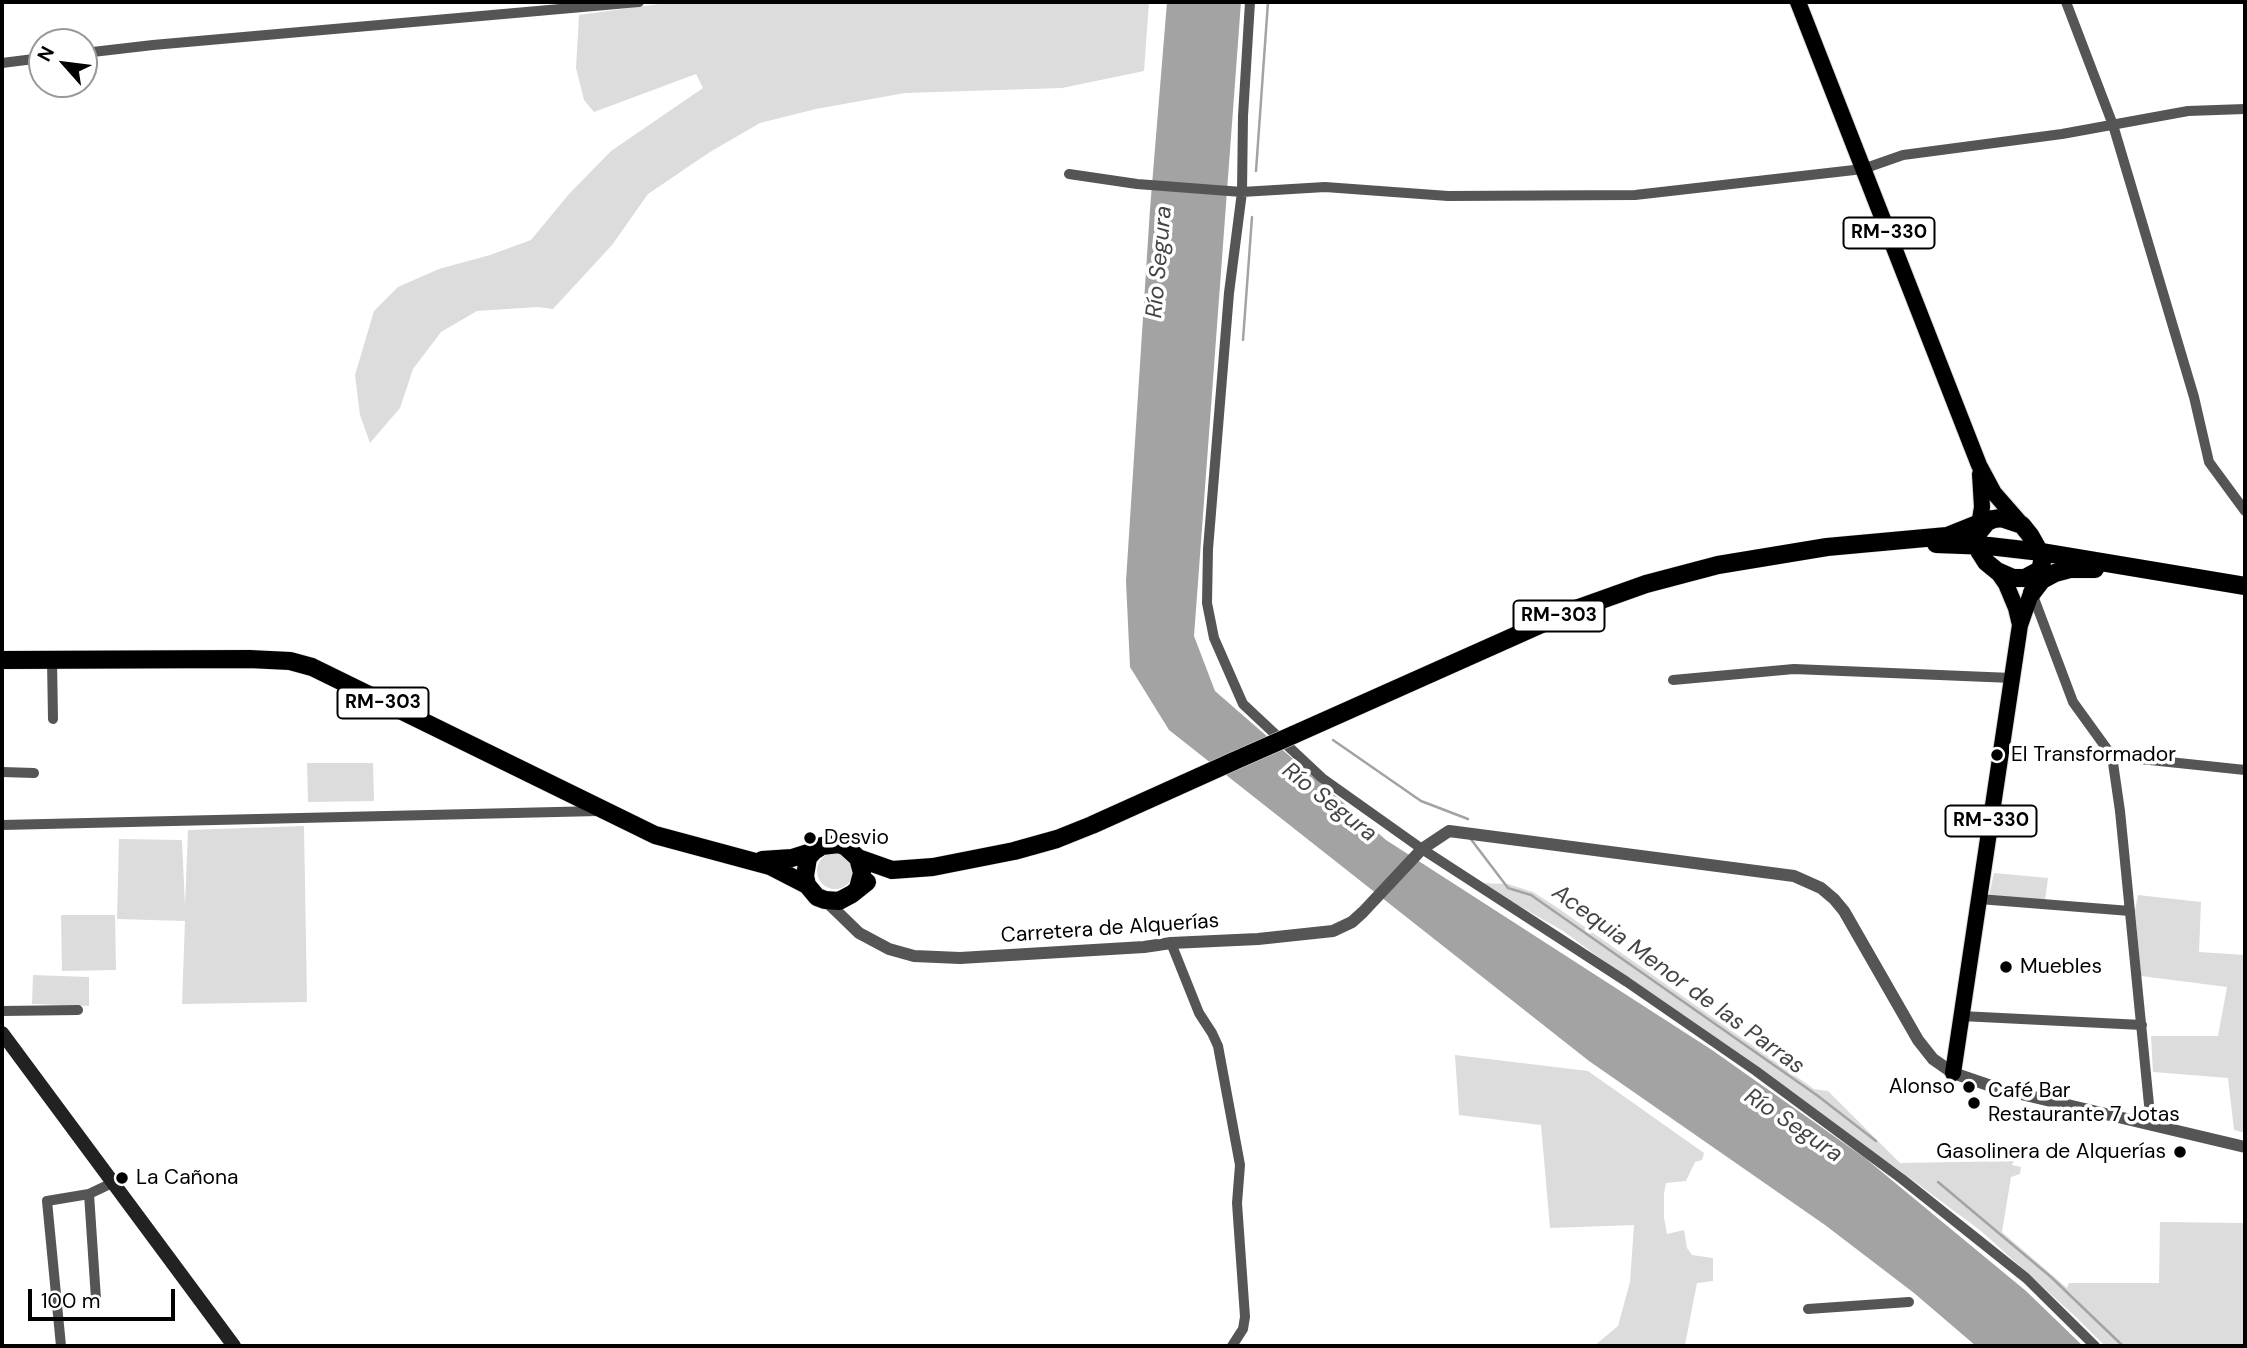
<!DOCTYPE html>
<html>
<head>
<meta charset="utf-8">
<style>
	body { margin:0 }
	#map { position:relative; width:2247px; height:1348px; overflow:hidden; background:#fff; font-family:"DM Sans",sans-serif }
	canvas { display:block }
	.frame { position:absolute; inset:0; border:4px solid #000; pointer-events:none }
	.north { position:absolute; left:28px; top:28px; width:70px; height:70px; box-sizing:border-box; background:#fff; border:2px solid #999; border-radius:50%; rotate:298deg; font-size:19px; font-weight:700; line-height:28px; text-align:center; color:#000 }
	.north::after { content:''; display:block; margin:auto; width:24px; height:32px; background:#000; clip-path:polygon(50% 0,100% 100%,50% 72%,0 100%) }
	.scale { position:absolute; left:28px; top:1289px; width:147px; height:32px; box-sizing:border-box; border:4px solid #000; border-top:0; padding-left:9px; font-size:21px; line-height:24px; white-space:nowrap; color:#000; -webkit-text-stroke:5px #fff; paint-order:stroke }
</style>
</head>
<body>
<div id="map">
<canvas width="2247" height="1348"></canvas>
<div class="frame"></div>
<div class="north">N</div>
<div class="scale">100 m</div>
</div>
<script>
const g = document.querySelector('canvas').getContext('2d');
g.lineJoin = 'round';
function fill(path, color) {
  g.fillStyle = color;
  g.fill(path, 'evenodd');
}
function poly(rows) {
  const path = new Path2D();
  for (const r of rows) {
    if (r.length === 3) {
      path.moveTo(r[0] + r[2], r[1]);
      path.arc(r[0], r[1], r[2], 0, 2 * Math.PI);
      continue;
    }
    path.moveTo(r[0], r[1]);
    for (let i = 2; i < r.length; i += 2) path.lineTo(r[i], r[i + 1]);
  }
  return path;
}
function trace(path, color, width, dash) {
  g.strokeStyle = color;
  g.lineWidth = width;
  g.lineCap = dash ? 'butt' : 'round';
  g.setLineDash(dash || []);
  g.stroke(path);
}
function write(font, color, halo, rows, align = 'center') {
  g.font = font + ' "DM Sans",sans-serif';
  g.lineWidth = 7;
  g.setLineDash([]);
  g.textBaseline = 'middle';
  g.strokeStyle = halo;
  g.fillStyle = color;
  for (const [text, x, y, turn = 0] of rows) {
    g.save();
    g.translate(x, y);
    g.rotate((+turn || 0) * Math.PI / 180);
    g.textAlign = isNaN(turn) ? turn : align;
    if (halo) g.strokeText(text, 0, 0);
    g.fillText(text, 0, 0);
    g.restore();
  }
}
const green = poly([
	[673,2,1149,2,1144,71,1062,88,905,93,816,109,760,123,710,152,648,194,612,245,553,309,538,307,477,311,441,332,413,369,400,408,370,443,360,415,355,375,374,311,398,287,439,269,490,255,531,240,569,194,611,151,703,88,696,74,594,112,584,100,576,68,579,15],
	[307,763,373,763,374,801,308,802],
	[304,826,307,1002,182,1004,185,921,117,919,119,839,182,840,185,906,188,830],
	[835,871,18],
	[1994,873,2048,878,2045,901,1989,896],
	[1479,883,1508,884,1533,892,1555,906,1814,1089,1828,1091,1900,1163,2014,1161,2012,1165,2021,1167,2020,1174,2011,1177,2002,1232,2067,1288,2069,1283,2159,1283,2160,1222,2245,1223,2245,1346,2105,1346,2077,1318,1981,1231,1899,1170,1710,1039,1563,931],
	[2138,895,2201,902,2199,952,2245,955,2245,1133,2234,1130,2228,1078,2153,1072,2151,1036,2218,1036,2227,987,2141,976,2135,910],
	[61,915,115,915,116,970,62,971],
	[33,975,89,977,89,1006,32,1004],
	[1455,1055,1588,1071,1704,1153,1702,1160,1695,1162,1686,1181,1666,1183,1664,1194,1664,1218,1667,1234,1684,1230,1687,1248,1692,1255,1713,1258,1713,1281,1697,1283,1685,1345,1690,1346,1594,1346,1618,1326,1630,1282,1634,1225,1550,1228,1541,1125,1459,1115]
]);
const water = poly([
	[1167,2,1241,2,1194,636,1215,691,1386,840,1712,1050,1865,1158,2026,1291,2083,1346,1976,1346,1914,1293,1825,1225,1589,1061,1169,730,1130,667,1126,581,1150,209]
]);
const stream = poly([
	[1256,171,1268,2],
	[1243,340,1252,217],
	[1333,740,1421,801,1468,819],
	[1470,838,1508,888,1531,895,1818,1096,1876,1141],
	[1938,1182,2051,1277,2123,1346]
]);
const minor = poly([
	[1250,2,1243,116,1242,192,1229,293,1208,549,1207,603,1214,638,1243,704,1322,778,1422,849,1627,982,1756,1071,1902,1179,2026,1278,2095,1346],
	[2066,2,2113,125,2194,397,2209,462,2245,511],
	[84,53,153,45,639,2],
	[2,63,42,58],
	[1069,174,1137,184,1242,192,1325,187,1448,196,1635,195,1863,169,1903,155,2062,134,2188,111,2245,109],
	[2032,593,2073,702,2112,756,2120,811,2151,1125],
	[52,660,53,719],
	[1673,680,1794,669,2012,678],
	[2112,756,2245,770],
	[2,772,34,773],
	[2,825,599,811],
	[1979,899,2130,911],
	[1171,943,1199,1013,1212,1033,1218,1046,1240,1165,1237,1203,1245,1317,1243,1329,1232,1346],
	[2,1011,78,1010],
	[1961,1016,2142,1025],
	[89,1194,96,1299],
	[1808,1309,1909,1302],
	[61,1346,47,1201,89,1194,112,1183]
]);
const tertiary = poly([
	[825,900,859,933,889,949,914,956,960,958,1144,947,1171,943,1258,939,1333,931,1352,922,1363,912,1422,849,1449,831,1794,876,1821,888,1834,899,1844,911,1918,1040,1933,1059,1953,1073,2000,1089,2245,1147]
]);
const secondary = poly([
	[2,1033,234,1346]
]);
const primary = poly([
	[1798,2,1979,465,1994,493,2022,525],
	[1978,532,1982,507,1980,474],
	[1997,571,2006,584,2016,608,2020,625],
	[1953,1073,2020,625,2035,582]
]);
const trunk = poly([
	[1936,544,1989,546,2041,552,2245,586],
	[2032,593,2042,580,2055,573,2070,569,2095,569],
	[2,660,249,659,290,661,312,667,655,835,770,866,807,885],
	[1293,735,1573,610,1646,584,1718,565,1827,547,1947,536,1987,520,2001,518,2022,525,2030,535,2043,558,2040,570,2025,578,2013,578,1997,571,1986,562,1979,551,1978,533,1987,522,1994,519],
	[814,851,808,858,805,876,807,885,817,897,825,900,839,901,852,894,867,882],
	[858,858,892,870,933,867,1014,851,1057,839,1092,825,1234,761],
	[762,860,792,858,814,851,822,846,839,844,846,847,858,858,862,873,858,888]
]);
const trunkBridge = poly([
	[1234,761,1293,735]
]);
const markers = [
	[1997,755,7,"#000"],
	[810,838,7,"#000"],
	[2006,967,7,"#000"],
	[1969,1087,7,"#000"],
	[1974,1103,7,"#000"],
	[2180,1152,7,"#000"],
	[122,1178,7,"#000"]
];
const shields = [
	[1889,233,91],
	[1559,616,91],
	[383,703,91],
	[1991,821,91]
];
const shieldNames = [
	["RM-330",1889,233],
	["RM-303",1559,616],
	["RM-303",383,703],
	["RM-330",1991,821]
];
const poiNames = [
	["El Transformador",2011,755],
	["Desvio",824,838],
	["Muebles",2020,967],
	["Alonso",1955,1087,"right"],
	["Café Bar",1988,1091],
	["Restaurante 7 Jotas",1988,1115],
	["Gasolinera de Alquerías",2166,1152,"right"],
	["La Cañona",136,1178]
];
const streetNames = [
	["Carretera de Alquerías",1110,929,-4]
];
const waterNames = [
	["Río Segura",1160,262,-85],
	["Río Segura",1329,803,38],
	["Acequia Menor de las Parras",1678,980,36],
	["Río Segura",1793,1126,34]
];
fill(green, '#dcdcdc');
fill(water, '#a3a3a3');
trace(stream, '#a3a3a3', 2.5);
trace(primary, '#dbdbdb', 18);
trace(trunk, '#dbdbdb', 19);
trace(minor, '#555', 10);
trace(tertiary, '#555', 12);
trace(secondary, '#222', 14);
trace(primary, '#000', 16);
trace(trunk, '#000', 18);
trace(trunkBridge, '#dbdbdb', 19, []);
trace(trunkBridge, '#000', 18);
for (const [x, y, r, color] of markers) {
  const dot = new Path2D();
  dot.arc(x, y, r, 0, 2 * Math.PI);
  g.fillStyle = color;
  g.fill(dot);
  trace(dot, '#fff', 2.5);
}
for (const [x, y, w] of shields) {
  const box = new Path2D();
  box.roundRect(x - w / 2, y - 15.5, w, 31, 5);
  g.fillStyle = '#fff';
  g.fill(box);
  trace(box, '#000', 2);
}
write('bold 19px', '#000', null, shieldNames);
write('21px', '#000', '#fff', poiNames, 'left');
write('21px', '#000', '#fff', streetNames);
write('italic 23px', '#444', '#fff', waterNames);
</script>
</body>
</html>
